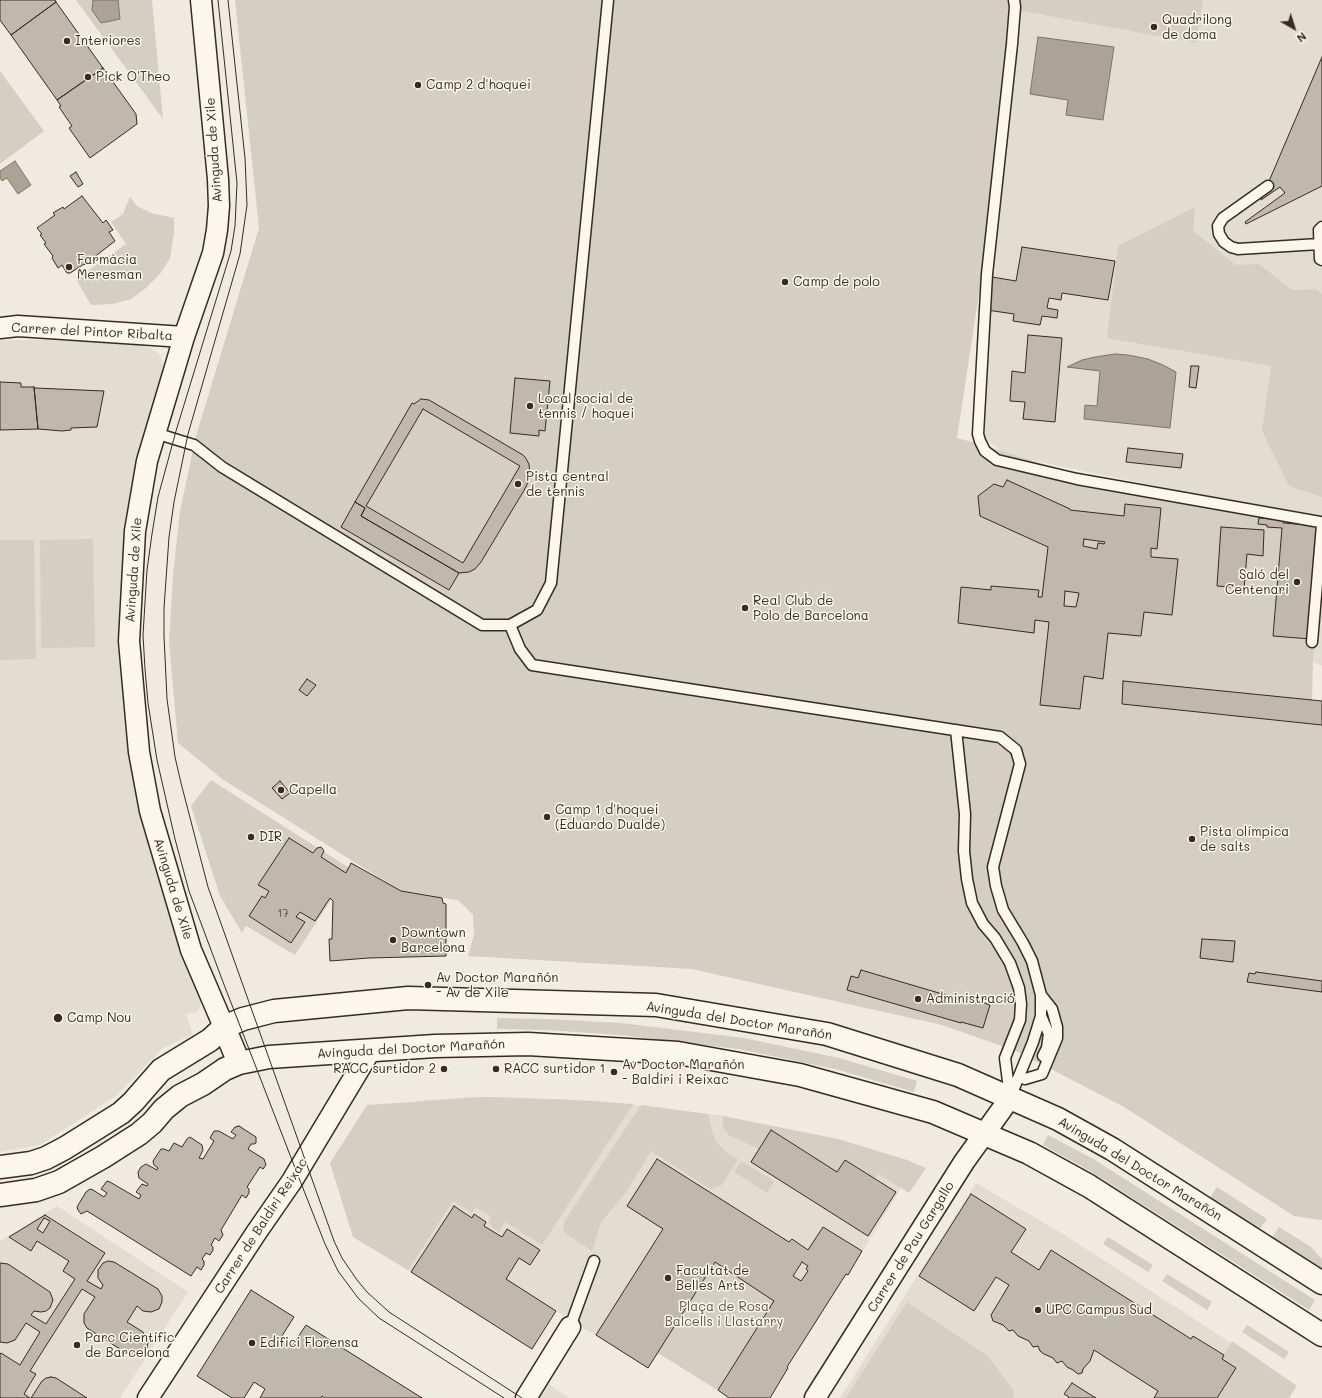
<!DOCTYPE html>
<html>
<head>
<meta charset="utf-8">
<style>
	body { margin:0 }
	#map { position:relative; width:1322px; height:1398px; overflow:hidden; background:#f0ebe0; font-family:Mali,sans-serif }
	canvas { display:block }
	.north { position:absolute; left:1274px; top:8px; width:40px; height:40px; -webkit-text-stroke:3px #fbf7ec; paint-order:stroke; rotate:141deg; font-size:11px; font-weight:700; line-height:16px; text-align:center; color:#3b2a1e }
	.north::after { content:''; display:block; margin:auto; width:14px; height:18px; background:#3b2a1e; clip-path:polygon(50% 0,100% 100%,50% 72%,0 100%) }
</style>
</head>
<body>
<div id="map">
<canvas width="1322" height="1398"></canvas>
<div class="north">N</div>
</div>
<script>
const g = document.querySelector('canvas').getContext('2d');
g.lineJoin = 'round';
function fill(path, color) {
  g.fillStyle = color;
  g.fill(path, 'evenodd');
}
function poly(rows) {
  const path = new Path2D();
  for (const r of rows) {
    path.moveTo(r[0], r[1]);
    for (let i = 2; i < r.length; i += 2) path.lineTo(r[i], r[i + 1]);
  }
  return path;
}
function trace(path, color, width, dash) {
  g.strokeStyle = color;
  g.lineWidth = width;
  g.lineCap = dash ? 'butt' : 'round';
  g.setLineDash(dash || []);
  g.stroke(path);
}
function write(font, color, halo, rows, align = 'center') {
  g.font = font + ' Mali,sans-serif';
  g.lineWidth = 3;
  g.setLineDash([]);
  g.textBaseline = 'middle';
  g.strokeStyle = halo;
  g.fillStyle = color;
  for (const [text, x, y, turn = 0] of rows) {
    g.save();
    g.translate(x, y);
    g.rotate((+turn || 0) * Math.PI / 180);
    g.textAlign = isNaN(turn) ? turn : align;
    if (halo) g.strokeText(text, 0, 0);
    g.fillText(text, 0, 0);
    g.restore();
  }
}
const built = poly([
	[1203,0,1322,0,1322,521,1007,455,984,438,983,427,992,255,1022,10,1196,43],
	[0,340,45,340,122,343,144,346,153,349,158,353,161,357,163,364,164,373,121,647,201,1003,200,1007,196,1012,186,1014,193,1034,163,1048,116,1096,40,1145,0,1152],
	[1322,563,1322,666,1312,661],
	[473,1097,500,1097,602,1101,723,1116,838,1139,907,1160,926,1168,909,1193,901,1188,848,1275,846,1274,787,1367,788,1368,770,1398,729,1398,658,1353,648,1368,556,1311,411,1272,353,1237,330,1163,425,1100],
	[976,1183,1063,1234,1296,1385,1287,1398,840,1398],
	[57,1206,188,1292,120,1398,0,1398,0,1241],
	[545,1382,569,1398,535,1398]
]);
const green = poly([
	[76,0,152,0,163,119],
	[235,0,1203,0,1196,43,1022,11,957,438,979,444,1078,475,1322,521,1322,567,1313,660,1312,700,1322,702,1322,1220,1294,1216,1124,1107,1016,1051,942,1025,692,969,468,956,474,935,473,915,458,900,402,892,222,779,178,743,169,642,173,575,180,511,196,436,259,228],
	[0,71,44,131,0,164],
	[130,197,137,206,151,213,174,218,174,233,170,258,160,274,146,288,131,299,113,304,91,305,76,279,126,244,111,222,123,214],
	[1195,207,1193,231,1236,265,1259,264,1292,290,1316,289,1322,294,1322,497,1289,486,1262,431,1271,366,1107,338,1118,246],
	[93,539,95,647,41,648,40,540],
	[0,540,34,540,36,659,0,660],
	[211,780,351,869,295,955,246,926,242,933,220,896,191,806],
	[497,1018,547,1019,621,1023,744,1038,839,1058,917,1081,914,1092,835,1069,738,1049,620,1035,546,1030,497,1029],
	[485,1097,572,1100,633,1104,542,1245,505,1222,499,1232,490,1226,491,1224,488,1222,491,1217,475,1207,472,1213,453,1201,408,1270,353,1237,330,1163,367,1105],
	[641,1105,708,1114,713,1134,717,1143,725,1151,738,1159,722,1185,710,1189,651,1151,627,1191,601,1222,592,1251,565,1233,563,1229,564,1222],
	[723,1116,838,1139,907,1160,926,1168,909,1193,878,1174,873,1180,844,1161,834,1176,768,1153,735,1138,729,1135,723,1127],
	[1048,1135,1095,1160,1315,1300,1309,1310,1090,1171,1043,1145],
	[741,1161,774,1181,767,1193,734,1172],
	[1217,1187,1267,1219,1259,1230,1209,1199],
	[1279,1227,1311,1247,1322,1259,1322,1270,1272,1238],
	[1108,1237,1153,1265,1148,1272,1103,1244],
	[715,1262,774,1301,718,1390,658,1353],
	[1167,1274,1212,1302,1207,1310,1162,1281],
	[907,1302,988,1356,1013,1390,1014,1398,846,1398],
	[1247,1325,1289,1352,1284,1359,1242,1332],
	[1232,1341,1297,1386,1289,1398,1217,1398,1236,1368,1222,1359]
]);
const water = poly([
	[93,0,118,0,120,19,101,23,92,10,93,0],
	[1038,37,1114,47,1103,120,1066,115,1068,100,1030,94,1038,37],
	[15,161,31,185,18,194,7,178,2,181,0,178,0,171,15,161],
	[1115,354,1128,355,1148,359,1163,365,1176,372,1170,428,1084,419,1085,405,1097,406,1100,371,1067,367,1082,360,1095,357,1115,354]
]);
const building = poly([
	[0,0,55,0,56,2,11,35,0,20,0,0],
	[56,2,103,68,57,100,11,35,56,2],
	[1322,57,1322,186,1246,224,1245,222,1285,193,1280,187,1261,200,1322,57],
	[103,68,136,114,137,124,90,158,69,128,72,126,59,107,61,106,57,100,103,68],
	[76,172,83,184,78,187,70,176,76,172],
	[82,196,103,223,106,220,113,230,109,232,115,241,84,265,84,264,70,273,67,273,62,265,58,268,52,258,53,256,44,244,46,243,40,235,42,234,37,228,55,215,53,213,63,207,64,209,82,196],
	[1022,247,1115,261,1108,300,1062,293,1061,300,1049,298,1047,308,1058,310,1057,318,1042,316,1040,325,1013,321,1014,314,987,310,992,277,1016,281,1022,247],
	[1028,335,1062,338,1055,422,1023,419,1025,402,1010,401,1012,371,1025,373,1028,335],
	[1191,366,1199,366,1196,388,1189,387,1191,366],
	[515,378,550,381,545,431,539,430,539,436,510,433,515,378],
	[0,382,21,383,21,387,34,387,38,429,0,430,0,382],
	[34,387,35,388,104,391,97,427,71,428,71,430,62,431,38,429,34,387],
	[421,399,429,400,523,455,525,457,529,464,530,476,526,487,481,562,475,569,469,572,459,573,361,516,365,508,355,502,412,403,414,404,421,399],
	[423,409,520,466,463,563,366,506,423,409],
	[1128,448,1183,454,1181,468,1126,462,1128,448],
	[1007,480,1070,509,1070,510,1124,516,1125,504,1161,508,1157,549,1151,548,1151,557,1178,559,1172,615,1144,612,1141,636,1108,633,1103,679,1084,676,1080,709,1040,705,1049,622,1035,620,1034,633,958,623,961,587,991,590,991,586,1039,590,1038,597,1042,597,1048,547,980,516,978,496,994,484,1003,487,1007,480],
	[1084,539,1105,542,1104,544,1098,543,1097,549,1083,546,1084,539],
	[1065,591,1079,593,1076,607,1064,606,1065,591],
	[355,502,365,508,361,516,459,573,449,590,341,527,355,502],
	[1259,518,1284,520,1283,523,1321,526,1311,639,1273,636,1282,528,1267,527,1267,525,1258,524,1259,518],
	[1221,527,1264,530,1263,556,1247,554,1244,588,1217,586,1221,527],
	[307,679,316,685,307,696,299,690,307,679],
	[1123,681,1322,701,1322,725,1122,704,1123,681],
	[280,781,290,793,282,799,272,788,280,781],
	[289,838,313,853,317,848,321,847,324,851,321,857,346,873,351,863,401,891,442,898,443,903,446,904,446,956,369,958,330,961,329,939,332,939,333,901,330,898,315,921,300,912,296,917,305,922,291,943,249,916,262,896,265,898,269,891,258,885,289,838],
	[1202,939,1235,941,1233,962,1200,958,1202,939],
	[861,970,966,1001,968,997,990,1005,983,1028,961,1022,961,1023,847,990,851,976,858,978,861,970],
	[1256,972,1322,981,1322,992,1247,982,1249,973,1255,974,1256,972],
	[239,1126,256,1137,256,1143,254,1144,251,1144,248,1149,264,1159,266,1165,263,1169,260,1167,247,1187,249,1189,249,1193,246,1198,242,1195,221,1230,223,1235,219,1241,215,1238,211,1245,213,1247,213,1250,210,1255,206,1253,202,1259,204,1261,204,1265,201,1270,197,1267,191,1276,87,1211,81,1214,78,1210,77,1207,86,1192,90,1189,93,1190,104,1197,107,1193,101,1189,107,1181,110,1182,139,1199,141,1195,136,1192,142,1184,147,1186,148,1184,139,1178,138,1172,141,1167,146,1164,157,1170,158,1168,154,1165,153,1161,161,1149,164,1149,169,1151,174,1143,182,1147,187,1139,190,1137,202,1145,203,1150,199,1158,203,1159,214,1141,210,1138,214,1131,219,1131,233,1139,236,1135,231,1132,235,1127,239,1126],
	[771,1130,837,1172,845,1160,896,1192,868,1236,751,1162,771,1130],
	[657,1159,789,1242,792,1239,808,1250,823,1227,862,1251,848,1275,846,1274,787,1367,788,1368,770,1398,729,1398,718,1390,774,1301,715,1262,648,1368,596,1335,663,1229,627,1206,657,1159],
	[802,1262,808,1266,806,1269,808,1271,801,1281,793,1276,802,1262],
	[971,1194,1026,1229,1011,1252,1039,1270,1051,1250,1191,1339,1193,1336,1224,1355,1222,1359,1236,1368,1217,1398,1154,1398,1158,1391,1094,1350,1090,1361,1083,1369,1082,1373,1078,1374,1073,1370,1067,1367,1062,1361,1057,1363,1053,1358,1044,1354,1040,1351,1038,1346,1033,1347,1029,1341,1018,1336,1013,1330,1009,1331,1003,1325,993,1321,991,1315,1009,1285,996,1277,974,1311,919,1276,971,1194],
	[454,1206,472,1218,474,1214,486,1222,484,1226,502,1237,507,1229,540,1250,530,1265,519,1258,506,1279,556,1311,532,1349,411,1272,454,1206],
	[45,1215,105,1253,87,1281,101,1289,103,1285,98,1278,98,1270,103,1263,108,1261,114,1262,158,1289,162,1296,162,1302,159,1309,151,1312,143,1311,137,1306,127,1322,143,1332,148,1342,147,1348,144,1352,139,1355,131,1356,87,1328,84,1323,84,1314,95,1297,82,1289,30,1371,36,1374,24,1394,30,1398,0,1398,0,1354,1,1353,20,1365,40,1332,26,1323,15,1340,7,1343,0,1342,0,1263,8,1264,50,1292,53,1300,50,1308,46,1311,41,1312,34,1311,31,1315,46,1324,75,1279,63,1271,69,1261,37,1241,31,1251,9,1237,45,1215],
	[44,1218,50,1221,43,1233,37,1229,44,1218],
	[251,1290,294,1317,280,1339,292,1346,306,1325,422,1398,325,1398,322,1396,321,1398,260,1398,265,1389,254,1382,244,1398,232,1398,197,1376,251,1290],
	[51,1377,56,1378,87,1398,31,1398,42,1381,46,1378,51,1377],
	[1072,1383,1091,1395,1096,1398,1068,1398,1069,1397,1064,1394,1072,1383]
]);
const service = poly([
	[1014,0,1015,7,1012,44,987,274,978,434,980,441,985,451,997,460,1077,479,1320,522,1322,525,1312,642],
	[1268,186,1223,218,1218,226,1219,234,1224,242,1231,247,1238,249,1319,244],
	[1322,227,1319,230,1320,259,1322,260],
	[155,433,194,445,222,467,482,625,510,625,537,610,551,583,608,0],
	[510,625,520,649,532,665,1000,737,1016,750,1020,764,993,867,996,886,1003,910,1023,943,1032,961,1041,995,1041,1016,1033,1042,1010,1098],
	[956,730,965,814,964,851,967,879,972,903,983,924,995,938,1010,963,1019,988,1021,1004,1020,1020,1005,1058,1010,1097],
	[1041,1016,1049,1034,1047,1048,1043,1056],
	[1025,1079,1042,1074,1057,1038,1057,1027,1052,1009,1041,995],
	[570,1327,594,1261]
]);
const minor = poly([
	[201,0,218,179,219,206,217,230,213,253,184,337,147,461,135,531,129,641,139,752,150,811,191,950,224,1027],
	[0,328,18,326,184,337],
	[148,1398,256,1233,292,1181,370,1051],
	[526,1398,570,1327],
	[815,1398,964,1162,1010,1098]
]);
const tertiary = poly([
	[224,1027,239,1063],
	[0,1167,31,1163,46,1158,65,1148,121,1113,133,1102,161,1070,210,1040,224,1027,243,1019,274,1011,408,998,656,1005,827,1034,958,1075,1058,1119,1112,1149,1322,1283],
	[0,1195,36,1190,59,1182,103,1157,139,1134,152,1123,164,1109,180,1096,203,1084,225,1069,239,1063,269,1057,435,1046,528,1044,678,1053,800,1075,933,1112,1029,1153,1089,1186,1322,1335]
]);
const tram = poly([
	[218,0,237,183,235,226,231,251,176,431,158,497,152,534,147,570,143,635,145,669,148,703,157,760,175,839,189,891,223,982,297,1173,325,1244,338,1271,358,1298,379,1318,504,1398],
	[228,0,245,158,247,205,240,254,188,434,174,502,169,537,164,608,164,636,167,699,175,757,181,783,208,887,334,1241,342,1258,357,1280,367,1292,389,1312,522,1398]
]);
const markers = [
	[1154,27,4,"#3b2a1e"],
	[67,41,4,"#3b2a1e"],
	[88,77,4,"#3b2a1e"],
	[418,85,4,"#3b2a1e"],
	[69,267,4,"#3b2a1e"],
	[785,282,4,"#3b2a1e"],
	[530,406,4,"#3b2a1e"],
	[518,484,4,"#3b2a1e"],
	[1297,582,4,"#3b2a1e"],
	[745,608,4,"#3b2a1e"],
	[281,790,4,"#3b2a1e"],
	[547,817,4,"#3b2a1e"],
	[251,837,4,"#3b2a1e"],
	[1192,839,4,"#3b2a1e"],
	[393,940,4,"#3b2a1e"],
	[428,985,4,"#3b2a1e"],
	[918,999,4,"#3b2a1e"],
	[58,1018,5,"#3b2a1e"],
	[444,1069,4,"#3b2a1e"],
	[496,1069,4,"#3b2a1e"],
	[614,1072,4,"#3b2a1e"],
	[668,1278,4,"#3b2a1e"],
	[1038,1310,4,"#3b2a1e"],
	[252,1343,4,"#3b2a1e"],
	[77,1345,4,"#3b2a1e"]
];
const numberNames = [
	["17",283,914]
];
const poiNames = [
	["Quadrilong",1162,20],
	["de doma",1162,35],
	["Interiores",75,41],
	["Pick O'Theo",96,77],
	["Camp 2 d'hoquei",426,85],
	["Farmàcia",77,260],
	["Meresman",77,275],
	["Camp de polo",793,282],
	["Local social de",538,399],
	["tennis / hoquei",538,414],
	["Pista central",526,477],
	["de tennis",526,492],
	["Saló del",1289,575,"right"],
	["Centenari",1289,590,"right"],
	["Real Club de",753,601],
	["Polo de Barcelona",753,616],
	["Capella",289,790],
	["Camp 1 d'hoquei",555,810],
	["(Eduardo Dualde)",555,825],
	["Pista olímpica",1200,832],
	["de salts",1200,847],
	["DIR",259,837],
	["Downtown",401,933],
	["Barcelona",401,948],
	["Av Doctor Marañón",436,978],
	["- Av de Xile",436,993],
	["Administració",926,999],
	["Camp Nou",67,1018],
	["Av Doctor Marañón",622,1065],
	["- Baldiri i Reixac",622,1080],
	["RACC surtidor 2",436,1069,"right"],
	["RACC surtidor 1",504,1069],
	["Facultat de",676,1271],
	["Belles Arts",676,1286],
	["UPC Campus Sud",1046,1310],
	["Parc Científic",85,1338],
	["de Barcelona",85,1353],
	["Edifici Florensa",260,1343]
];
const streetNames = [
	["Avinguda de Xile",214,150,-94],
	["Carrer del Pintor Ribalta",92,332,3],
	["Avinguda de Xile",134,570,-86],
	["Avinguda de Xile",173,889,73],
	["Avinguda del Doctor Marañón",739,1021,9],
	["Avinguda del Doctor Marañón",411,1049,-3],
	["Avinguda del Doctor Marañón",1140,1169,31],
	["Carrer de Baldiri Reixac",261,1226,-57],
	["Carrer de Pau Gargallo",911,1247,-58]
];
const parkNames = [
	["Plaça de Rosa",724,1307],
	["Balcells i Llastarry",724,1322]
];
fill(built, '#e2dcd1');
fill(green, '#d5cec3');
fill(water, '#aca397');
trace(water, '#7f7367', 1);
fill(building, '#c0b8ad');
trace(building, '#3b2a1e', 1);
trace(service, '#3b2a1e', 13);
trace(minor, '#3b2a1e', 23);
trace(tertiary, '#3b2a1e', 25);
trace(service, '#fbf7ec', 10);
trace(minor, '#fbf7ec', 20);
trace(tertiary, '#fbf7ec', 22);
trace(tram, '#3b2a1e', 1);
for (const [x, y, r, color] of markers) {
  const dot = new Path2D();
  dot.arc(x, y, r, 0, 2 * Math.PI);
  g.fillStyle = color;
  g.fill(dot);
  trace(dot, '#fbf7ec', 1.5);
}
write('11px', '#5c4e42', null, numberNames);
write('13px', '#3b2a1e', '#fbf7ec', poiNames, 'left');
write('13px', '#3b2a1e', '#fbf7ec', streetNames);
write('13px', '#625347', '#fbf7ec', parkNames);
</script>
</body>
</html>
